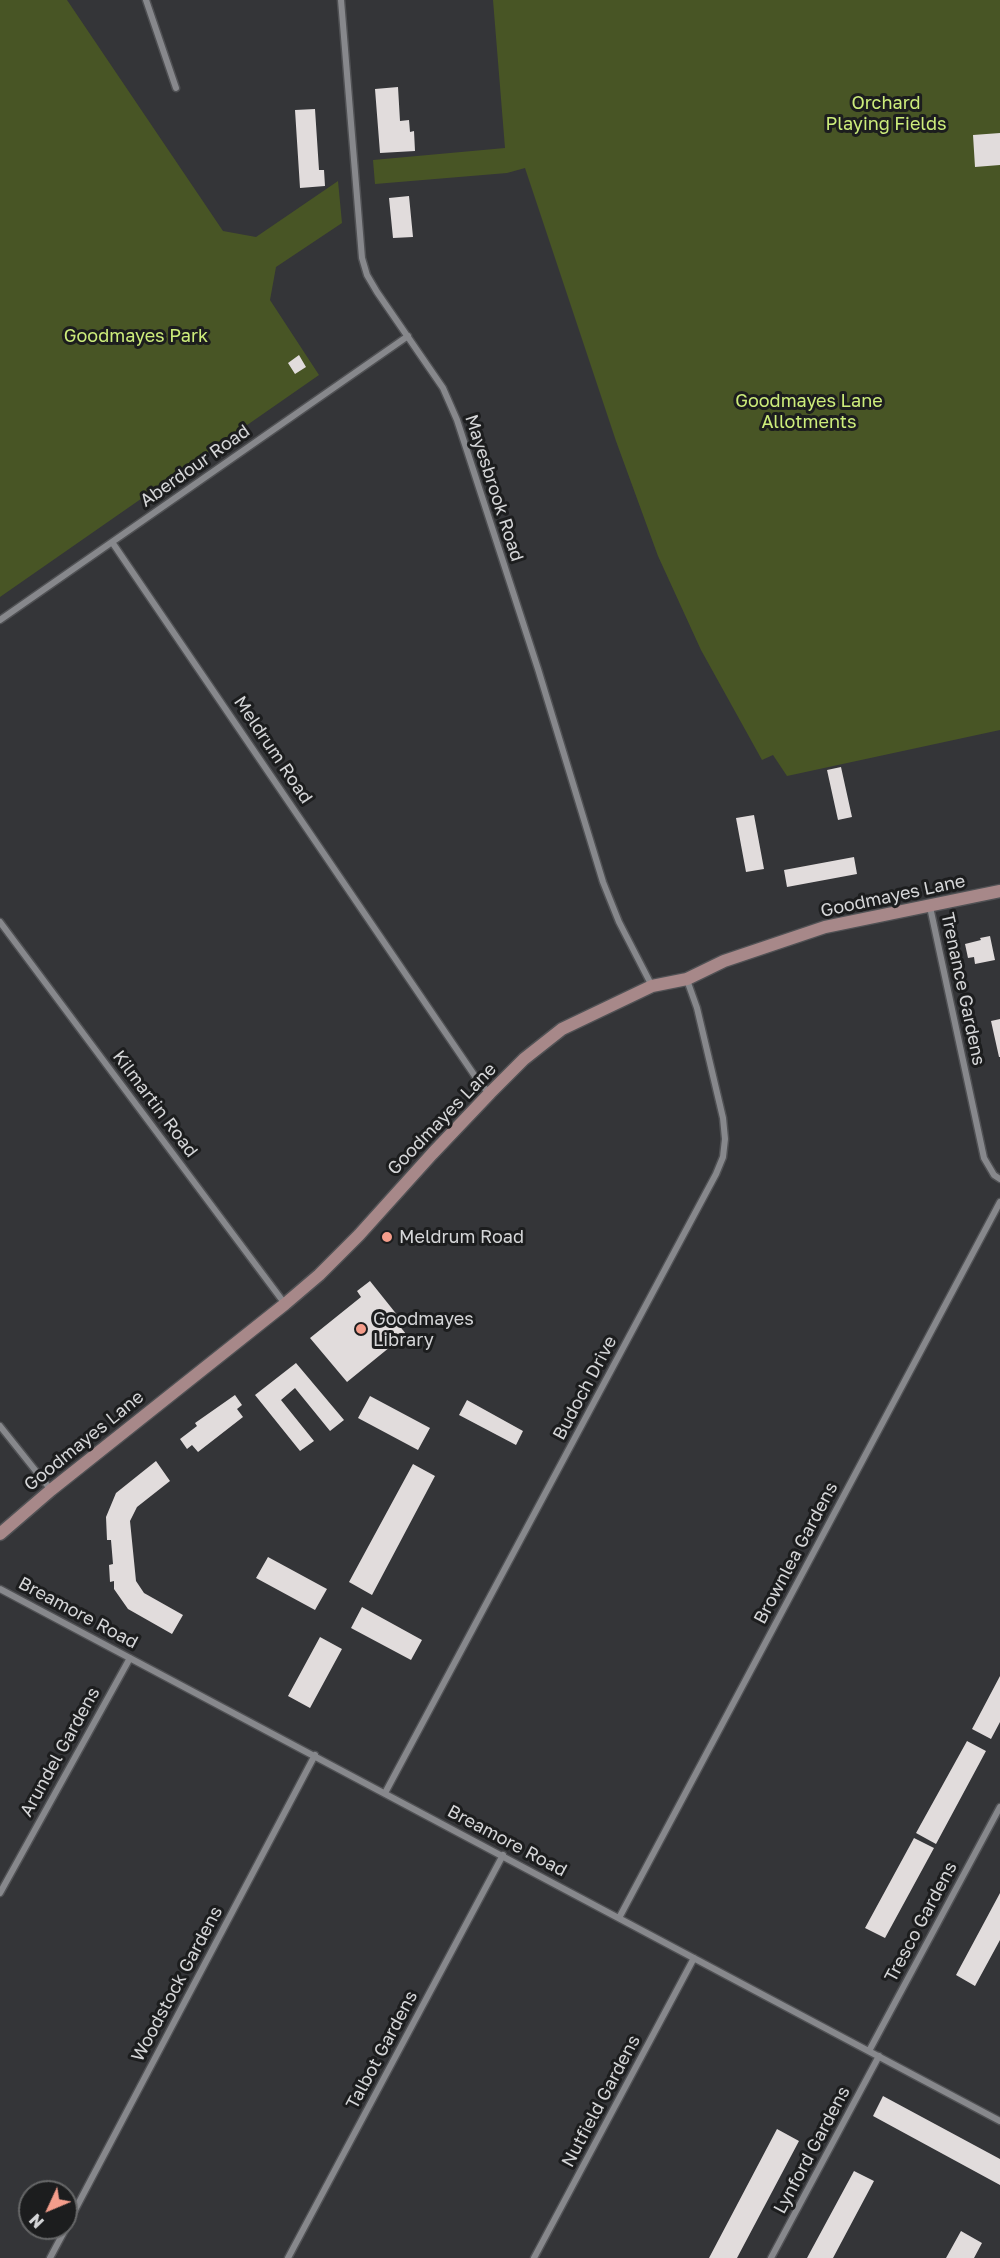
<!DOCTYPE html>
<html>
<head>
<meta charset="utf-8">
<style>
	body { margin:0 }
	#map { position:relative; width:1000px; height:2258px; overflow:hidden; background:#343538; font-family:"Golos Text",sans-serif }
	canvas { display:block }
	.north { position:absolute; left:18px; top:2180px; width:60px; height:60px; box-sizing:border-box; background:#1c1d1e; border:2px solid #666768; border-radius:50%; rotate:226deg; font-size:16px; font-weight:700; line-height:24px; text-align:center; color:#d5d6d8 }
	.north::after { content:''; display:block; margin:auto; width:21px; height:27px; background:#f49d8b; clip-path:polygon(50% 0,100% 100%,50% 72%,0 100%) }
</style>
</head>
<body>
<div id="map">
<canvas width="1000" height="2258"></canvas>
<div class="north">N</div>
</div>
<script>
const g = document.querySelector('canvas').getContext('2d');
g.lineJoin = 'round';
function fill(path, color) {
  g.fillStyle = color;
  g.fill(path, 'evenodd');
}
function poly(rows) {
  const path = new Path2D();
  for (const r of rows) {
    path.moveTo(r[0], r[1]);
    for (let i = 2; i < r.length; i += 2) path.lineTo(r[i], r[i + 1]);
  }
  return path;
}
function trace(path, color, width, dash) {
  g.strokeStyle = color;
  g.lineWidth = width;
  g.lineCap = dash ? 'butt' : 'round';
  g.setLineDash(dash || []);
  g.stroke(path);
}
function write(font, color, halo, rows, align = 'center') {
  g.font = font + ' "Golos Text",sans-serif';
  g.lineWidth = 6;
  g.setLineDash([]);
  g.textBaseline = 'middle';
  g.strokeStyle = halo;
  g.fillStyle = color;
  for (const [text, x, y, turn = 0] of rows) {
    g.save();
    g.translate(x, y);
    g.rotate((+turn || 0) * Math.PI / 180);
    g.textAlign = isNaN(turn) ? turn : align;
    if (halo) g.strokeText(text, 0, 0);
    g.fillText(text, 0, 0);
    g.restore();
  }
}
const green = poly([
	[0,0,67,0,223,231,256,237,338,181,342,223,276,267,270,300,319,375,0,597],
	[493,0,1000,0,1000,730,787,776,773,755,762,760,701,650,658,556,616,441,525,168,507,173,375,184,373,160,505,148]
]);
const building = poly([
	[398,87,400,121,409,120,410,132,414,131,415,151,380,153,375,89],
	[315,109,319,170,324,170,325,186,300,188,295,110],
	[1000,133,1000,165,975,167,973,135],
	[409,196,413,237,393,238,389,198],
	[299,355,306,367,295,374,288,363],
	[841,767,852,817,838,820,827,770],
	[754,815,764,869,746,872,736,818],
	[854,857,857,874,787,887,784,870],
	[990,936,995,960,975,964,974,957,968,958,965,944,981,940,980,938],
	[1000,1019,1000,1057,999,1057,991,1021],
	[370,1281,402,1321,398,1324,406,1334,347,1382,310,1338,361,1297,357,1291],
	[296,1363,344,1420,330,1431,295,1388,281,1400,314,1441,300,1451,255,1395],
	[235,1395,242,1405,237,1409,243,1417,198,1452,192,1445,187,1449,180,1439,197,1426,195,1423],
	[370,1396,430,1428,418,1450,358,1418],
	[467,1400,523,1431,516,1445,459,1415],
	[156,1461,170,1481,137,1507,130,1521,136,1581,144,1593,183,1615,172,1634,128,1609,114,1589,114,1581,110,1582,109,1565,113,1564,111,1540,107,1540,106,1517,116,1493],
	[413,1464,435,1476,372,1595,349,1582],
	[268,1557,327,1589,315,1610,256,1578],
	[362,1607,422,1640,411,1660,351,1628],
	[320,1637,342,1649,310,1708,288,1696],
	[1000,1676,1000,1722,991,1739,972,1729],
	[967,1741,986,1751,936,1844,916,1833],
	[914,1838,934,1848,885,1938,865,1928],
	[1000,1893,1000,1940,975,1986,956,1975],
	[883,2096,1000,2159,1000,2185,873,2116],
	[777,2129,799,2141,737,2258,709,2258],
	[854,2171,874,2181,833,2258,807,2258],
	[961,2231,982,2243,974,2258,946,2258]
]);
const street = poly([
	[146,0,176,88],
	[341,0,362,258,367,275,377,292,443,388,457,420,538,669,603,882,619,922,652,986],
	[112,542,481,1085,490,1093],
	[0,620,408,336],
	[930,907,984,1158,994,1175,1000,1179],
	[0,922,285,1304],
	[0,1426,51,1490],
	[0,1589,1000,2121],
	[385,1793,716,1174,723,1157,725,1139,723,1118,697,1008,687,980],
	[0,1893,130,1658],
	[619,1918,1000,1202],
	[869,2051,1000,1807],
	[66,2227,315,1755],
	[50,2258,66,2228],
	[288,2258,503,1855],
	[534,2258,694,1958],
	[771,2258,879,2056]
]);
const secondary = poly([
	[0,1534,51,1490,285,1304,319,1275,359,1235,432,1154,490,1093,524,1059,562,1029,652,986,687,979,724,961,825,927,1000,891]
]);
const markers = [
	[387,1237,6,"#f49d8b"],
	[361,1329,6,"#f49d8b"]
];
const parkNames = [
	["Orchard",886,103],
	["Playing Fields",886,124],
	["Goodmayes Park",136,336],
	["Goodmayes Lane",809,401],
	["Allotments",809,422]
];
const streetNames = [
	["Aberdour Road",195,466,-35],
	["Mayesbrook Road",494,488,72],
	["Meldrum Road",273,750,56],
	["Goodmayes Lane",893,896,-12],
	["Trenance Gardens",963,989,78],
	["Kilmartin Road",155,1104,53],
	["Goodmayes Lane",442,1119,-46],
	["Budoch Drive",585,1388,-62],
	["Goodmayes Lane",84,1441,-39],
	["Brownlea Gardens",796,1553,-62],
	["Breamore Road",78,1613,28],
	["Arundel Gardens",60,1752,-61],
	["Breamore Road",507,1841,28],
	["Tresco Gardens",921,1922,-62],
	["Woodstock Gardens",177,1984,-62],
	["Talbot Gardens",382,2050,-62],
	["Nutfield Gardens",601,2101,-62],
	["Lynford Gardens",812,2150,-62]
];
const poiNames = [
	["Meldrum Road",399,1237],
	["Goodmayes",373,1319],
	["Library",373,1340]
];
fill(green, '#485525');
fill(building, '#e1dcdc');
trace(street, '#505154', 9);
trace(secondary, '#505154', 15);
trace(street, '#87888c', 6);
trace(secondary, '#a78889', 12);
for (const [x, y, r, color] of markers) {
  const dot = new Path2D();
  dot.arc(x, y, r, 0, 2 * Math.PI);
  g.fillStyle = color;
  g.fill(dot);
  trace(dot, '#1c1d1e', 2);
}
write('18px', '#cded7b', '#1c1d1e', parkNames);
write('18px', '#d5d6d8', '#1c1d1e', streetNames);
write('18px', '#d5d6d8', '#1c1d1e', poiNames, 'left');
</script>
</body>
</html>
